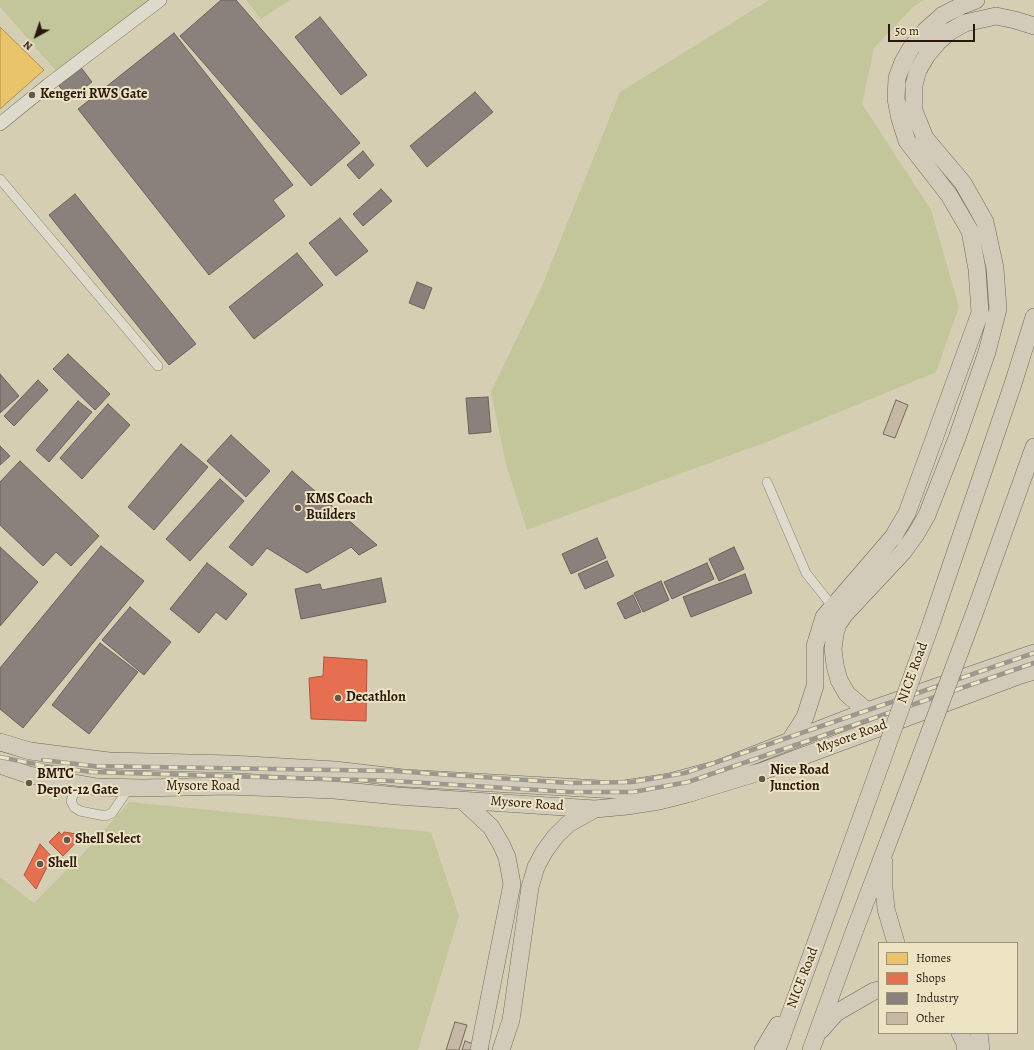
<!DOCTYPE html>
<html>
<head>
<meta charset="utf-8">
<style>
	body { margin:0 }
	#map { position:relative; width:1034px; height:1050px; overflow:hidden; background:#d5ceb3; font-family:Alegreya,serif }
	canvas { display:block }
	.legend { position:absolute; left:878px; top:942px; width:140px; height:92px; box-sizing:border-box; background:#ede4c4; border:1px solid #9f927b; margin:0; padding:5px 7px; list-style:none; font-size:12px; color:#2a170e }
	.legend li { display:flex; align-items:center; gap:8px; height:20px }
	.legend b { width:20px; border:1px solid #9f927b }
	.north { position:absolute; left:16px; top:16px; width:40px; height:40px; -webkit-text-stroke:3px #ede4c4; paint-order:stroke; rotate:220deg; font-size:11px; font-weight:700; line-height:16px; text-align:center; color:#2a170e }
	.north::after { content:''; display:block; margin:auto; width:14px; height:18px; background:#2a170e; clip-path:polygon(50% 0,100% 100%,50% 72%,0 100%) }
	.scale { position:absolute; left:888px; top:24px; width:87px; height:18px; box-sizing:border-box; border:2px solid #2a170e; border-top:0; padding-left:5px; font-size:12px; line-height:14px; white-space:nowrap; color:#2a170e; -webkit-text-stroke:3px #ede4c4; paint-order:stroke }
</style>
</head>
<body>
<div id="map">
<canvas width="1034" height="1050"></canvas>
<ul class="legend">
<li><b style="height:11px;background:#e9c46a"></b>Homes</li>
<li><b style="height:11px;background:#e76f51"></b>Shops</li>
<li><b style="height:11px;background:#8a817c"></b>Industry</li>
<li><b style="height:11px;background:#c6b8a4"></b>Other</li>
</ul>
<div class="north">N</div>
<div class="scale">50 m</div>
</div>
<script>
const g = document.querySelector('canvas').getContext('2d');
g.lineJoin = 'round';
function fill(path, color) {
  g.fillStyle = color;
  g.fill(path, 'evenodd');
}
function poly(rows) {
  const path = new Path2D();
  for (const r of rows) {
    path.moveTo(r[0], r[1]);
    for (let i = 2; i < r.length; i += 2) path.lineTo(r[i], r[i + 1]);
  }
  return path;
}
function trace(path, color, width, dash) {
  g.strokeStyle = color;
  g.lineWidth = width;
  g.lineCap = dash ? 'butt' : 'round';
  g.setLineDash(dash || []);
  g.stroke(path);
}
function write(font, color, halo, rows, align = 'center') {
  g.font = font + ' Alegreya,serif';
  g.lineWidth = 4;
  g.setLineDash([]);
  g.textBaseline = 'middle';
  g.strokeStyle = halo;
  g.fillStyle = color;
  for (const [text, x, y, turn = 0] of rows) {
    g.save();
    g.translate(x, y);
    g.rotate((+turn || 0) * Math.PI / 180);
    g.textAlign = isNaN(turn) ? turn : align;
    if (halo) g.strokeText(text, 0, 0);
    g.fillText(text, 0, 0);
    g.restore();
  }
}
const green = poly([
	[0,0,151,0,56,71,0,7],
	[246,0,290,0,261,19],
	[769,0,924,0,913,7,874,48,862,104,931,210,959,307,936,372,769,441,527,530,506,464,491,392,542,286,620,92],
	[129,802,431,832,459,916,418,1050,0,1050,0,877,34,903,83,854]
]);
const homes = poly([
	[0,27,44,70,0,109,0,27]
]);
const shops = poly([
	[324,657,367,660,366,721,311,719,309,678,323,676,324,657],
	[59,832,62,835,64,832,83,835,63,856,49,842,59,832],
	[40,844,52,857,36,889,24,875,40,844]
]);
const industry = poly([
	[221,0,236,0,360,143,311,186,180,36,221,0],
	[320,17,367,75,341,95,295,37,320,17],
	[174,33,293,185,273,200,285,216,209,275,78,109,174,33],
	[79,65,92,82,69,99,57,83,79,65],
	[475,92,493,112,427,167,410,146,475,92],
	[363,151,374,165,359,179,347,165,363,151],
	[381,189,392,201,363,226,353,214,381,189],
	[75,194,196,344,169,365,49,215,75,194],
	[340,218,368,251,336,276,309,243,340,218],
	[297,253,323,285,254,339,229,307,297,253],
	[417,282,432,288,424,309,409,303,417,282],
	[68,354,110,394,95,410,53,369,68,354],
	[0,374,19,396,0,413,0,374],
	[38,380,48,390,14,426,4,416,38,380],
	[488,397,491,432,469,434,466,398,488,397],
	[78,401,92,412,49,462,36,450,78,401],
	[108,404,130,425,82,479,60,458,108,404],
	[231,435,270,471,246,497,207,461,231,435],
	[181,444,208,467,154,530,128,507,181,444],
	[0,446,10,456,0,465,0,446],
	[20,461,99,536,71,566,56,552,43,566,0,525,0,482,20,461],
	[292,471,377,545,359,555,351,547,307,573,267,548,252,566,229,547,292,471],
	[220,479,244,501,190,561,166,539,220,479],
	[597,538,606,558,571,574,562,554,597,538],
	[101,546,144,581,23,728,0,709,0,668,101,546],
	[0,547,38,582,0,626,0,547],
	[734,547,744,569,719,581,709,559,734,547],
	[607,561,614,576,585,589,578,574,607,561],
	[207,563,247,594,226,620,216,612,199,633,170,609,207,563],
	[707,563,714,579,672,599,664,582,707,563],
	[745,574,752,593,691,617,683,597,745,574],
	[381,578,386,602,301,619,295,589,320,584,322,590,381,578],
	[661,581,669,600,643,612,634,593,661,581],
	[633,595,641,612,625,619,617,603,633,595],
	[130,607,171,642,144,675,102,640,130,607],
	[100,643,138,672,89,734,52,705,100,643]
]);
const building = poly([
	[896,400,908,405,895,438,883,434,896,400],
	[455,1022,467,1025,459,1050,446,1050,455,1022],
	[465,1041,489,1050,462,1050,465,1041]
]);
const street = poly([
	[0,179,158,366],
	[767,482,806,573,833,607],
	[77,784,71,801,74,807,80,811,105,816,112,813,129,788]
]);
const secondary = poly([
	[0,124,48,85,160,0]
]);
const highway = poly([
	[977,606,1034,447],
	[931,624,1013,384,1034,317],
	[867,711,847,694,839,680,835,665,833,649,835,634,838,624,845,614,903,552,916,534,927,515,957,438,987,352,998,309,995,268,985,222,963,183,925,138,914,111,914,85,918,70,927,55,938,42,949,32,965,23,996,16,1015,20,1034,26],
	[0,742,30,751,109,761,231,764,335,770,403,778,618,790,670,782,718,769,867,711,1034,653],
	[789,742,805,717,815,686,815,646,824,617,893,537,907,513,980,313,977,269,970,231,949,195,907,141,900,119,896,99,897,78,903,62,911,48,926,30,943,15,963,5,976,0],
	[0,765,29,775,97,787,143,788,227,786,334,790,397,796,595,809,627,806,659,801,687,794,763,771,1018,676,1034,671],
	[462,800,491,827,501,844,507,857,512,884,479,1050],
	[884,862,884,888,886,909,896,943],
	[821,1030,836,1013,874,991,879,990],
	[960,1033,965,1043,965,1050],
	[979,1033,981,1050],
	[501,1050,511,1020,530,887,536,867,544,852,555,837,568,824,595,809],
	[763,1050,778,1025],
	[777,1050,868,799],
	[811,1050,854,932,905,798]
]);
const rail = poly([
	[0,757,45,766,92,772,394,781,569,792,633,792,688,782,1034,663],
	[43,760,93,766,394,771,570,783,632,782,685,773,1034,653]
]);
const highwayBridge = poly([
	[905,798,977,606],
	[868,799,931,624]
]);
const markers = [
	[32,95,4,"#665748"],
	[298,508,4,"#665748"],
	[338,698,4,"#665748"],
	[762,779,4,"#665748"],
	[29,783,4,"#665748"],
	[67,840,4,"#665748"],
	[40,864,4,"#665748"]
];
const poiNames = [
	["Kengeri RWS Gate",40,95],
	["KMS Coach",306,500],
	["Builders",306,516],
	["Decathlon",346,698],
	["Nice Road",770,771],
	["Junction",770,787],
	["BMTC",37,775],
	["Depot-12 Gate",37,791],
	["Shell Select",75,840],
	["Shell",48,864]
];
const streetNames = [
	["NICE Road",913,673,-70],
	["Mysore Road",852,737,-20],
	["Mysore Road",203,787],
	["Mysore Road",527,804,4],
	["NICE Road",803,978,-69]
];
fill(green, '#c3c59a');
fill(homes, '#e9c46a');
trace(homes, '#b0904e', 1);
fill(shops, '#e76f51');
trace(shops, '#ae553d', 1);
fill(industry, '#8a817c');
trace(industry, '#6d615b', 1);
fill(building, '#c6b8a4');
trace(building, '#726b5d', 1);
trace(street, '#8a8374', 10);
trace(secondary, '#726b5d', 14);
trace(highway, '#726b5d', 18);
trace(street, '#dedbcc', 9);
trace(secondary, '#dedbcc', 13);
trace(highway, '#d2cbb9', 17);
trace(rail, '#9d988e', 4.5);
trace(rail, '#ede4c4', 3, [9]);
trace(highwayBridge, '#726b5d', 18, []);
trace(highwayBridge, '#d2cbb9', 17);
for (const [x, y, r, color] of markers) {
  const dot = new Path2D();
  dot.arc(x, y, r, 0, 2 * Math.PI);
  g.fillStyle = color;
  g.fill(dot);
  trace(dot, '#ede4c4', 1.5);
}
write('bold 14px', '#2a170e', '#ede4c4', poiNames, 'left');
write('14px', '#2a170e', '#ede4c4', streetNames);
</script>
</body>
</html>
